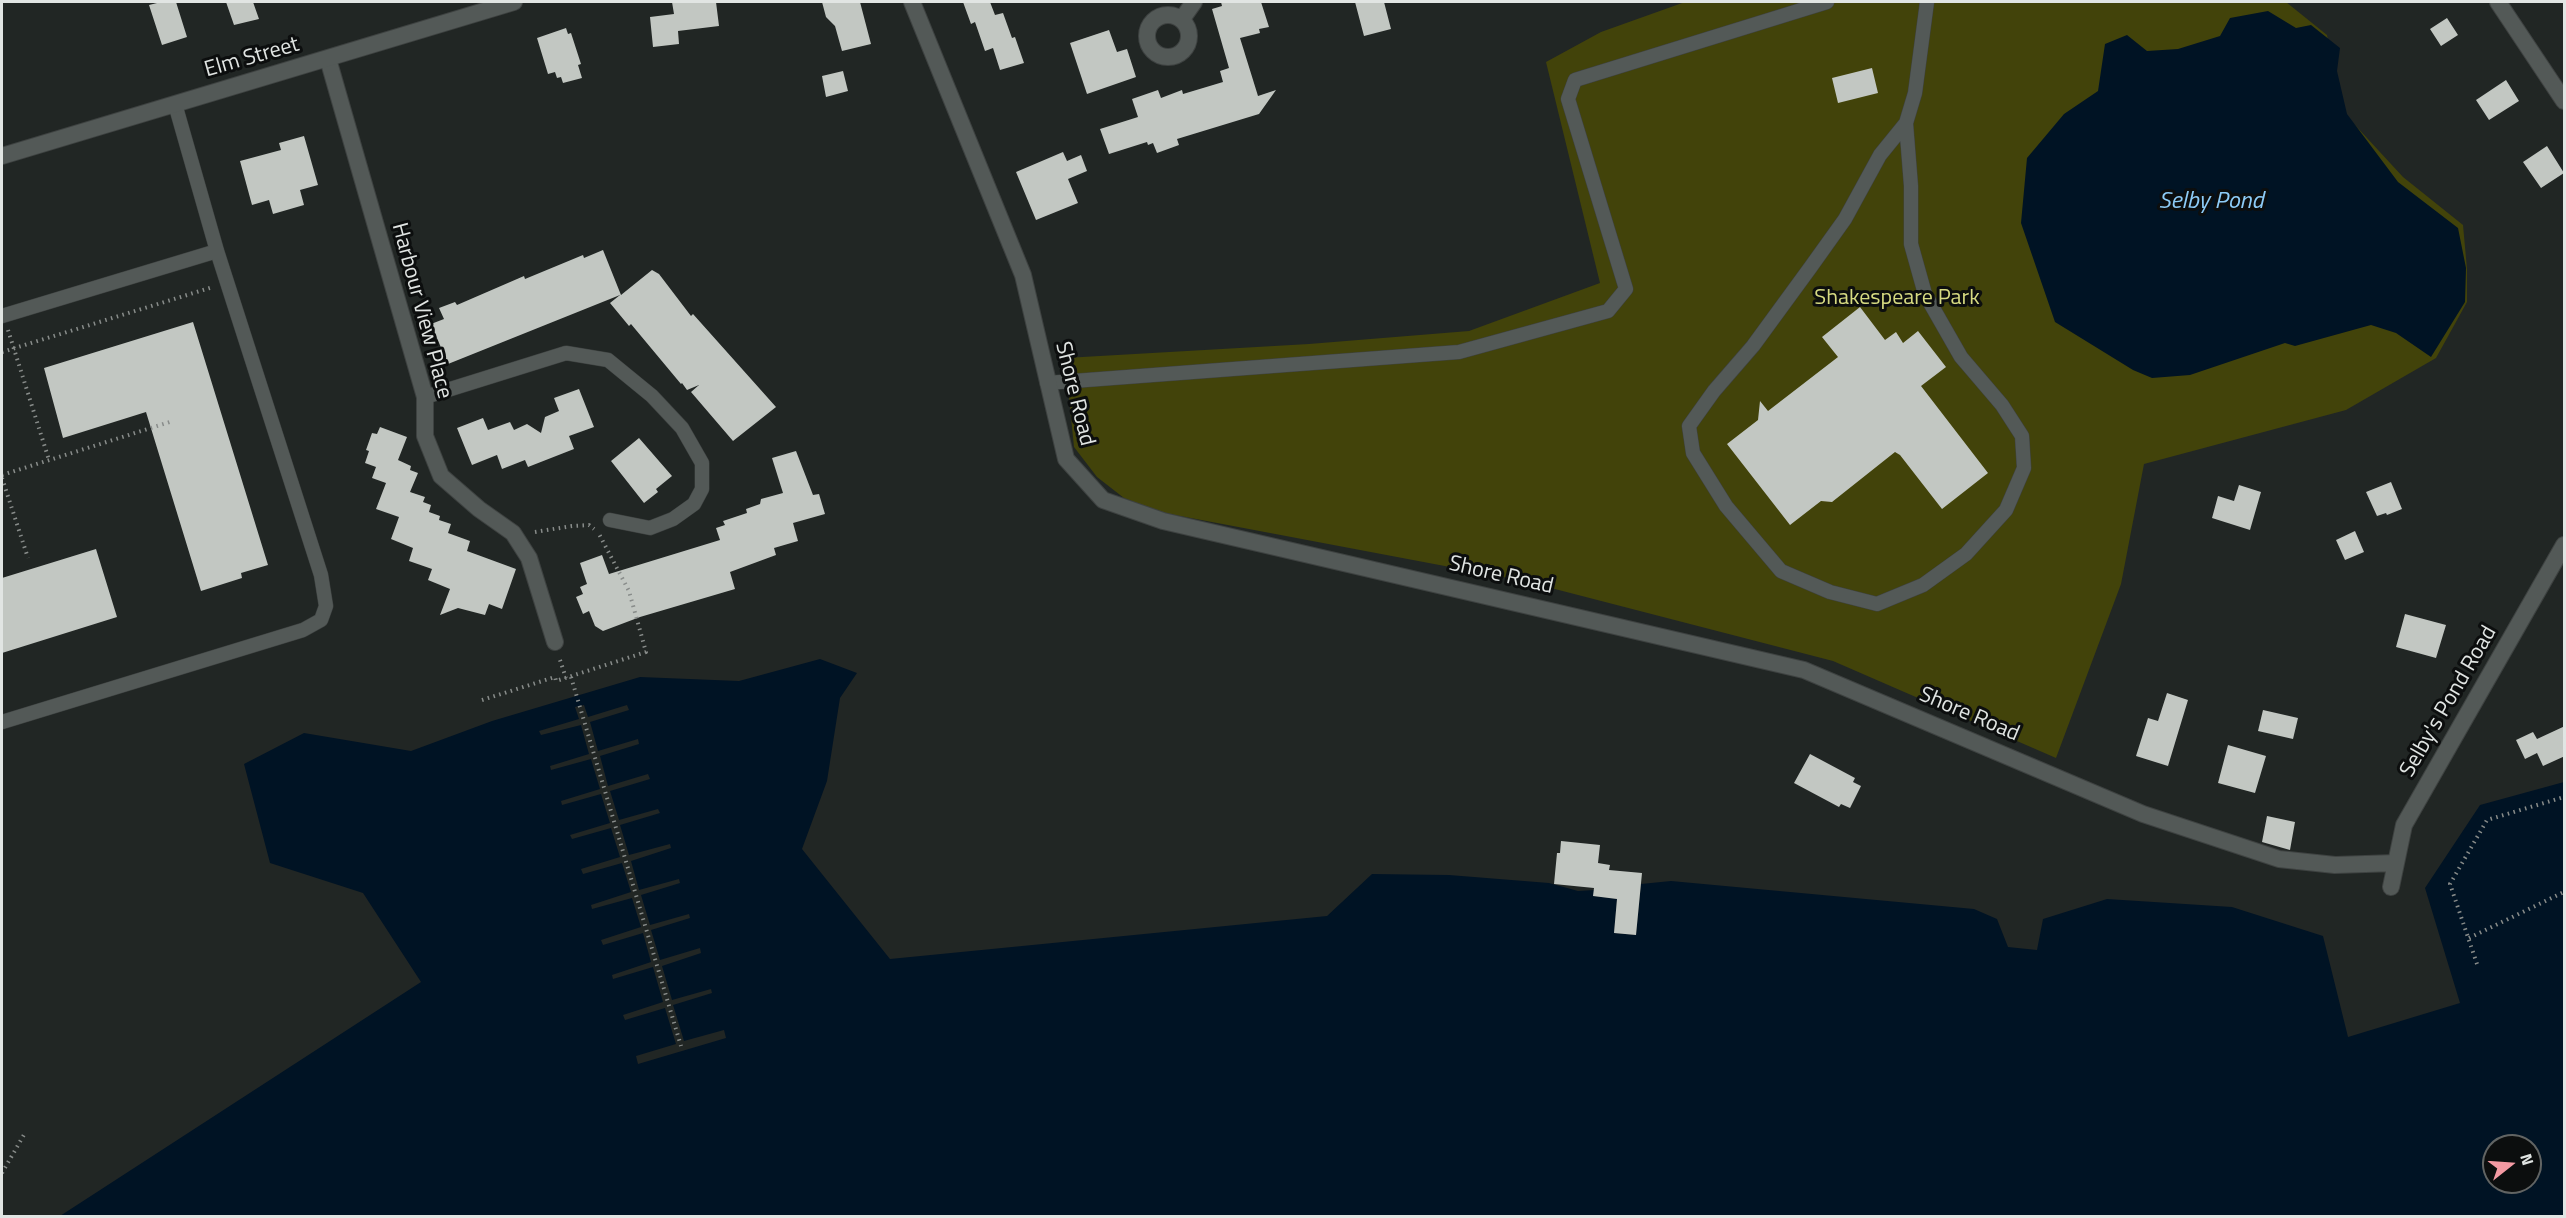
<!DOCTYPE html>
<html>
<head>
<meta charset="utf-8">
<style>
	body { margin:0 }
	#map { position:relative; width:2566px; height:1218px; overflow:hidden; background:#212624; font-family:"Titillium Web",sans-serif }
	canvas { display:block }
	.frame { position:absolute; inset:0; border:3px solid #e1e5e3; pointer-events:none }
	.north { position:absolute; left:2482px; top:1134px; width:60px; height:60px; box-sizing:border-box; background:#0c0e0e; border:2px solid #616463; border-radius:50%; rotate:73deg; font-size:16px; font-weight:700; line-height:24px; text-align:center; color:#e1e5e3 }
	.north::after { content:''; display:block; margin:auto; width:21px; height:27px; background:#f49aa3; clip-path:polygon(50% 0,100% 100%,50% 72%,0 100%) }
</style>
</head>
<body>
<div id="map">
<canvas width="2566" height="1218"></canvas>
<div class="frame"></div>
<div class="north">N</div>
</div>
<script>
const g = document.querySelector('canvas').getContext('2d');
g.lineJoin = 'round';
function fill(path, color) {
  g.fillStyle = color;
  g.fill(path, 'evenodd');
}
function poly(rows) {
  const path = new Path2D();
  for (const r of rows) {
    if (r.length === 3) {
      path.moveTo(r[0] + r[2], r[1]);
      path.arc(r[0], r[1], r[2], 0, 2 * Math.PI);
      continue;
    }
    path.moveTo(r[0], r[1]);
    for (let i = 2; i < r.length; i += 2) path.lineTo(r[i], r[i + 1]);
  }
  return path;
}
function trace(path, color, width, dash) {
  g.strokeStyle = color;
  g.lineWidth = width;
  g.lineCap = dash ? 'butt' : 'round';
  g.setLineDash(dash || []);
  g.stroke(path);
}
function write(font, color, halo, rows, align = 'center') {
  g.font = font + ' "Titillium Web",sans-serif';
  g.lineWidth = 6;
  g.setLineDash([]);
  g.textBaseline = 'middle';
  g.strokeStyle = halo;
  g.fillStyle = color;
  for (const [text, x, y, turn = 0] of rows) {
    g.save();
    g.translate(x, y);
    g.rotate((+turn || 0) * Math.PI / 180);
    g.textAlign = isNaN(turn) ? turn : align;
    if (halo) g.strokeText(text, 0, 0);
    g.fillText(text, 0, 0);
    g.restore();
  }
}
const green = poly([
	[1685,2,2286,2,2327,35,2343,112,2403,177,2463,225,2467,269,2467,302,2436,358,2346,410,2144,464,2121,584,2056,758,1833,661,1524,581,1159,512,1124,498,1097,477,1074,447,1065,358,1309,344,1469,331,1600,283,1546,62,1601,32]
]);
const water = poly([
	[2268,11,2296,28,2311,25,2340,48,2337,71,2347,114,2398,182,2458,228,2466,268,2465,302,2431,357,2396,333,2371,325,2295,346,2285,343,2190,375,2152,378,2133,370,2055,322,2021,223,2027,158,2064,114,2098,91,2105,44,2127,35,2147,51,2178,49,2220,36,2230,18],
	[820,659,857,673,840,698,827,781,802,849,890,959,1327,916,1372,874,1449,875,1549,883,1578,891,1594,890,1594,896,1617,899,1614,933,1636,935,1641,884,1671,881,1974,909,1997,919,2008,947,2037,950,2043,919,2107,899,2232,907,2323,936,2348,1037,2460,1003,2425,888,2480,805,2564,782,2564,1216,60,1216,421,982,363,893,270,863,244,764,304,733,411,751,492,721,640,677,739,681],
	[2494,1146,2530,1146,2530,1182,2494,1182]
]);
const pier = poly([
	[584,705,588,717,627,705,629,710,590,722,598,751,638,739,639,744,600,756,608,786,648,774,650,779,610,791,619,820,658,809,660,813,620,825,629,855,670,844,671,848,631,861,639,890,679,879,680,883,641,895,650,925,689,914,690,918,651,930,660,960,700,948,701,953,662,966,672,1000,711,989,712,993,673,1005,684,1041,724,1030,726,1038,638,1064,636,1056,676,1044,665,1008,625,1020,623,1015,663,1002,653,967,613,979,612,975,651,962,643,933,603,945,601,940,641,927,632,898,592,909,591,905,631,892,622,863,583,874,581,869,620,857,611,828,572,839,570,835,610,823,601,794,562,805,561,801,600,789,591,759,551,770,550,766,589,754,581,725,541,735,539,731,579,719,575,707]
]);
const building = poly([
	[161,2,176,2,187,37,162,45,149,5],
	[226,2,253,2,259,19,234,25],
	[672,2,716,2,719,26,678,31,679,44,653,47,650,17,674,14],
	[822,2,860,2,871,44,842,51,835,26,826,17],
	[963,2,990,2,995,15,1003,13,1012,38,1015,37,1024,63,1000,70,993,48,985,51,975,22,971,24],
	[1221,2,1261,2,1269,27,1259,29,1260,33,1240,38,1258,96,1276,90,1259,114,1177,139,1179,145,1157,153,1153,143,1148,145,1147,142,1109,154,1100,129,1138,117,1132,99,1158,90,1161,98,1182,90,1183,94,1223,82,1220,71,1229,68,1212,9,1222,6],
	[1355,2,1384,2,1391,29,1364,36],
	[2447,18,2458,35,2441,46,2430,29],
	[566,28,568,34,571,33,581,64,578,65,582,78,563,83,561,77,557,78,555,72,548,74,537,38],
	[1109,30,1117,52,1127,49,1136,77,1087,94,1070,43],
	[1872,68,1878,93,1838,103,1832,78],
	[843,71,848,91,826,97,822,76],
	[2506,80,2519,101,2489,120,2476,100],
	[304,136,318,185,300,190,304,205,273,214,269,200,252,205,240,161,281,150,279,143],
	[2547,146,2564,173,2541,188,2523,162],
	[1063,152,1067,161,1081,155,1087,171,1068,179,1078,203,1036,220,1016,172],
	[603,250,621,295,652,270,659,274,691,316,693,314,776,407,733,441,691,392,699,385,687,390,682,383,681,384,631,324,629,326,610,303,620,295,448,364,431,324,444,319,439,308,455,302,457,305,524,276,525,279,583,255,584,258],
	[1860,307,1885,340,1896,332,1903,343,1918,331,1946,367,1921,386,1988,473,1942,509,1900,455,1895,452,1832,502,1821,501,1790,525,1727,444,1758,420,1760,401,1768,411,1838,357,1822,337],
	[193,322,268,565,241,573,242,578,201,591,146,412,63,438,44,368],
	[579,389,594,427,569,436,574,449,528,467,525,460,502,469,497,455,472,465,457,428,483,418,488,430,510,422,514,430,527,424,541,433,545,417,559,411,554,398],
	[380,427,407,437,398,460,411,466,410,470,418,473,410,492,425,497,423,502,431,505,429,512,440,516,439,520,451,524,448,533,470,541,467,551,516,569,502,609,489,604,485,615,458,608,440,615,450,589,428,580,432,569,409,561,413,548,391,539,399,517,376,509,386,483,372,478,376,467,365,463,369,451,366,450,372,433,377,434],
	[639,438,672,476,656,489,658,492,644,503,611,461],
	[796,451,813,495,819,494,825,514,793,523,798,541,774,548,776,555,730,572,735,589,640,617,603,631,595,626,589,611,583,614,576,597,583,594,580,587,587,584,580,563,602,555,609,574,720,540,716,528,725,525,723,521,747,513,746,509,760,504,761,499,783,493,772,458],
	[2391,482,2402,509,2387,515,2386,513,2377,516,2366,492],
	[2239,485,2261,492,2250,530,2212,518,2218,496,2234,501],
	[2355,531,2364,552,2345,560,2336,540],
	[96,549,117,617,2,653,2,578],
	[2405,614,2446,625,2436,658,2396,647],
	[2167,693,2188,700,2168,766,2136,756,2148,718,2158,721],
	[2263,710,2298,718,2293,739,2258,731],
	[2565,726,2565,756,2543,766,2537,753,2525,759,2516,740,2533,732,2537,739],
	[2228,745,2266,756,2255,793,2218,783],
	[1810,754,1855,778,1853,782,1861,786,1850,808,1841,804,1839,807,1794,783],
	[2267,816,2295,822,2290,850,2262,842],
	[1561,841,1600,845,1598,863,1610,865,1609,870,1642,873,1636,935,1614,933,1617,899,1593,896,1594,888,1554,884,1557,853,1560,853]
]);
const path = poly([
	[8,330,49,460],
	[2,352,213,287],
	[2,475,173,421],
	[2,478,28,558],
	[535,532,572,526,589,525,594,529],
	[560,660,566,678],
	[571,677,681,1046],
	[482,700,555,677,556,681,646,652,629,591,599,534],
	[2469,938,2564,892],
	[2477,964,2450,884,2487,820,2564,797],
	[2,1173,25,1133]
]);
const service = poly([
	[1906,123,1911,186,1911,244,1925,294,1961,357,2002,405,2022,436,2024,468,2006,510,1966,554,1923,585,1877,604,1830,592,1781,571,1726,506,1693,453,1689,426,1714,391,1753,346,1810,268,1845,219,1880,155,1906,123],
	[1906,123,1915,93,1927,2],
	[2,316,217,251],
	[1047,383,1459,352,1608,311,1626,289,1568,99,1575,80,1827,2],
	[425,397,566,353,608,360,652,396,682,428,702,463,702,489,694,504,673,519,650,528,610,520],
	[2,722,303,630,321,620,326,606,321,575,217,251,175,104]
]);
const minor = poly([
	[912,2,1023,275,1066,459,1103,500,1163,521,1804,670,2143,814,2279,859,2335,865,2396,863],
	[2498,2,2564,101],
	[1168,36,21],
	[1182,19,1194,2],
	[328,59,425,397,425,436,441,476,479,509,513,533,529,558,555,642],
	[2391,887,2404,825,2564,545]
]);
const tertiary = poly([
	[2,156,514,2]
]);
const streetNames = [
	["Elm Street",252,58,-16],
	["Harbour View Place",421,311,75],
	["Shore Road",1074,394,76],
	["Shore Road",1501,576,13],
	["Selby's Pond Road",2449,702,-60],
	["Shore Road",1969,715,23]
];
const parkNames = [
	["Shakespeare Park",1897,299]
];
const waterNames = [
	["Selby Pond",2211,202]
];
fill(green, '#42430a');
fill(water, '#001324');
fill(pier, '#212624');
fill(building, '#c2c7c2');
trace(service, '#3e4241', 15);
trace(minor, '#3e4241', 18);
trace(tertiary, '#3e4241', 18);
trace(path, '#888c8a', 4, [1.5, 4.5]);
trace(service, '#535957', 14);
trace(minor, '#535957', 16);
trace(tertiary, '#535957', 16);
write('22px', '#e1e5e3', '#0c0e0e', streetNames);
write('22px', '#d6da81', '#0c0e0e', parkNames);
write('italic 24px', '#8dccf8', '#0c0e0e', waterNames);
</script>
</body>
</html>
